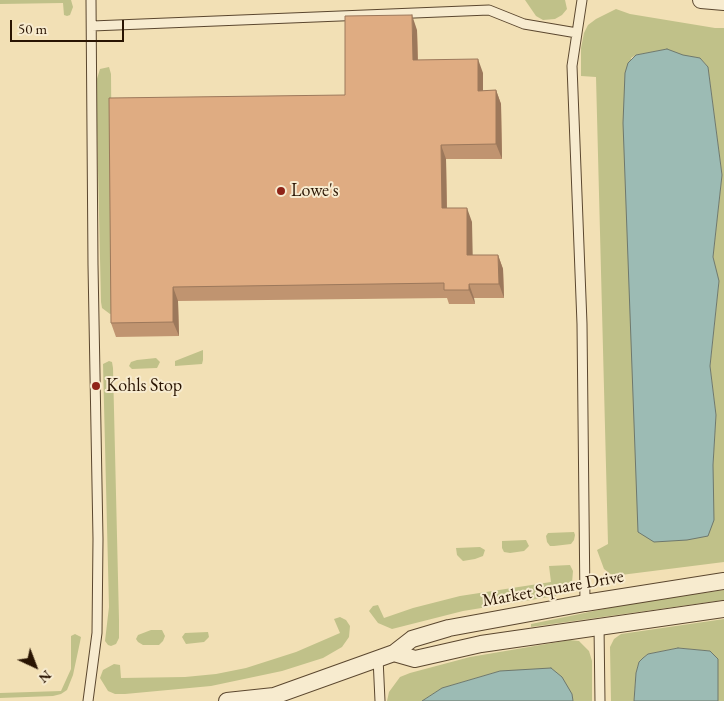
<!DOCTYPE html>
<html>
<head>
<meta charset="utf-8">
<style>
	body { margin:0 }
	#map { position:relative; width:724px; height:701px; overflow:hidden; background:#f2e0b5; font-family:"EB Garamond",serif }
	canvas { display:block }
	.north { position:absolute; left:10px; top:641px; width:50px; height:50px; -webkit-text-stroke:4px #f7ebcf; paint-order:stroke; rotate:137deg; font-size:14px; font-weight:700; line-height:20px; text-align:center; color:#291402 }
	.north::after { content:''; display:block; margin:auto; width:18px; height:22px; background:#291402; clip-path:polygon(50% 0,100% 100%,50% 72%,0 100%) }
	.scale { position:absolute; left:10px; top:20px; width:114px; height:22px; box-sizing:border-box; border:2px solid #291402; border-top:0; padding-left:6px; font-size:15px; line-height:18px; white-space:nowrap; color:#291402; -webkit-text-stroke:4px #f7ebcf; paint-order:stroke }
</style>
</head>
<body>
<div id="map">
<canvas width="724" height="701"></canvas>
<div class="north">N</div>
<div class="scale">50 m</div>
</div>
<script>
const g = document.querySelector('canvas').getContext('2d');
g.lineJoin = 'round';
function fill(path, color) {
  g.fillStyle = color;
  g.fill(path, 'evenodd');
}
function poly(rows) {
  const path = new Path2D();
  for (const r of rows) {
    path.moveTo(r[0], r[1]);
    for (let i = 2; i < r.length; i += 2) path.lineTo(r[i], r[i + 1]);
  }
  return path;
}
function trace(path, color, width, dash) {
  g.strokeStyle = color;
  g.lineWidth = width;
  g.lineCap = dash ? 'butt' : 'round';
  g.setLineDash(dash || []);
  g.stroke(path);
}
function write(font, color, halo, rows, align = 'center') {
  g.font = font + ' "EB Garamond",serif';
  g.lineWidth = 4;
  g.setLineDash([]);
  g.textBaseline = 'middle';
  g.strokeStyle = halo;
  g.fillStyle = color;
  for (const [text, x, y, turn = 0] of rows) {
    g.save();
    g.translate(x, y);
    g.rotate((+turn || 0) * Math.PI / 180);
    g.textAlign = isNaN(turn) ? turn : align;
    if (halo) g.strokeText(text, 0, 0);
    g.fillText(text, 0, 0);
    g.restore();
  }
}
const green = poly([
	[0,0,71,0,73,7,70,15,67,16,64,15,63,3,0,4],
	[525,0,565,0,567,9,562,15,555,19,543,20,536,16],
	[616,9,630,14,715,28,724,28,724,562,613,576,604,569,597,550,608,544,596,77,581,76,581,48,584,33,588,25,596,19],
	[667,49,683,56,700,58,708,67,722,175,713,257,719,282,710,366,716,415,713,465,631,58,636,55],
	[109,67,111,74,113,313,110,314,102,308,101,302,96,82,100,69],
	[203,350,203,360,202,364,175,366,175,361],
	[156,358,160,362,157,368,132,369,129,366,131,362,137,360],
	[109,361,112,362,113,368,119,620,119,638,116,644,111,646,108,645,105,641,109,607,103,364],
	[574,532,575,535,574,540,571,544,554,546,550,546,547,542,546,536,548,533],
	[526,540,529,546,524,551,510,553,504,552,502,548,502,541],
	[480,547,485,550,483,556,475,559,463,561,457,555,456,548],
	[570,565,573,571,572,583,565,591,555,596,463,611,392,629,378,623,369,611,373,606,378,605,384,618,413,608,460,596,551,582,549,566],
	[724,590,724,600,531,627,531,624,633,603],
	[340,617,346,620,350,626,349,637,342,647,323,658,282,671,211,686,125,694,115,694,108,691,100,678,103,670,114,664,120,665,121,678,185,677,216,674,246,668,296,652,340,633,334,619],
	[724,619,724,701,718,701,718,659,710,651,678,648,648,654,643,658,639,662,636,673,634,701,611,701,610,647,614,639,621,634],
	[151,630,162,630,165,636,163,641,159,645,143,645,138,642,136,639,138,635],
	[208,632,209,637,204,642,186,644,182,637,185,633],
	[75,634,81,637,80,642,73,675,67,690,61,694,53,696,0,698,0,693,61,691,71,669,71,636],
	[570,640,579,641,589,651,592,661,592,701,573,701,572,694,500,671,442,688,422,701,387,701,389,692,400,677,410,673,470,657]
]);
const water = poly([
	[667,49,683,55,700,58,708,67,722,175,713,257,719,281,710,366,716,415,713,465,714,520,708,536,687,540,654,542,638,532,623,123,625,73,628,63,636,55,667,49],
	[678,648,710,651,718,659,718,701,634,701,636,673,639,662,643,658,648,654,678,648],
	[551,668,562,677,572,694,573,701,422,701,442,688,500,671,551,668]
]);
const lane = poly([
	[582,0,572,66,582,324,585,603],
	[92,26,489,10,524,24,577,33],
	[599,626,600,701],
	[378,658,380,701],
	[88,701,97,633,98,539,93,265,91,0]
]);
const street = poly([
	[701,0,724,2],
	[394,653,415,659,481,644,724,609],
	[227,701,274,696,394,653,412,639,449,628,585,603,724,581]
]);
const wall = poly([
	[417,30,418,60,483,73,483,91,496,90,501,104,502,159,446,159,447,208,472,222,472,255,498,255,503,269,504,298,474,298,475,304,449,304,447,298,178,301,179,336,116,337,111,323,345,95]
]);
const shadedWall = poly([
	[412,15,417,30,418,74,413,60],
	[478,59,483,73,483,105,478,91],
	[496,90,501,104,502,159,496,144],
	[441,145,446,159,447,222,442,208],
	[467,208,472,222,473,269,467,255],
	[498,255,503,269,504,298,499,284],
	[469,284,474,298,475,304,469,290],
	[173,287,178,301,179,336,173,322]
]);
const building = poly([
	[412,15,413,60,478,59,478,91,496,90,496,144,441,145,442,208,467,208,467,255,498,255,499,284,469,284,469,290,444,290,444,283,173,287,173,322,111,323,109,98,345,95,345,16,412,15]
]);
const markers = [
	[281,191,5,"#8f2418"],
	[96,386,5,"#8f2418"]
];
const poiNames = [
	["Lowe's",291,191],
	["Kohls Stop",106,386]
];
const streetNames = [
	["Market Square Drive",553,589,-10]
];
fill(green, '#c0c189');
fill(water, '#9cbbb4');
trace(water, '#6e786d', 1);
trace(lane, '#5b472f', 11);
trace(street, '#5b472f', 18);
trace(lane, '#f7ebcf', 9);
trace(street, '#f7ebcf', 16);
fill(wall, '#c09470');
fill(shadedWall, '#9c785b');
fill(building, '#dfac82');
trace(building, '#9c785b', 1);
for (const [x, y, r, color] of markers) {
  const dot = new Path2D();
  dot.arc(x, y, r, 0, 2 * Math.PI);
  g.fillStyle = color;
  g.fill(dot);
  trace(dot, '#f7ebcf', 2);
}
write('18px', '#291402', '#f7ebcf', poiNames, 'left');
write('18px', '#291402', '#f7ebcf', streetNames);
</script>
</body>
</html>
